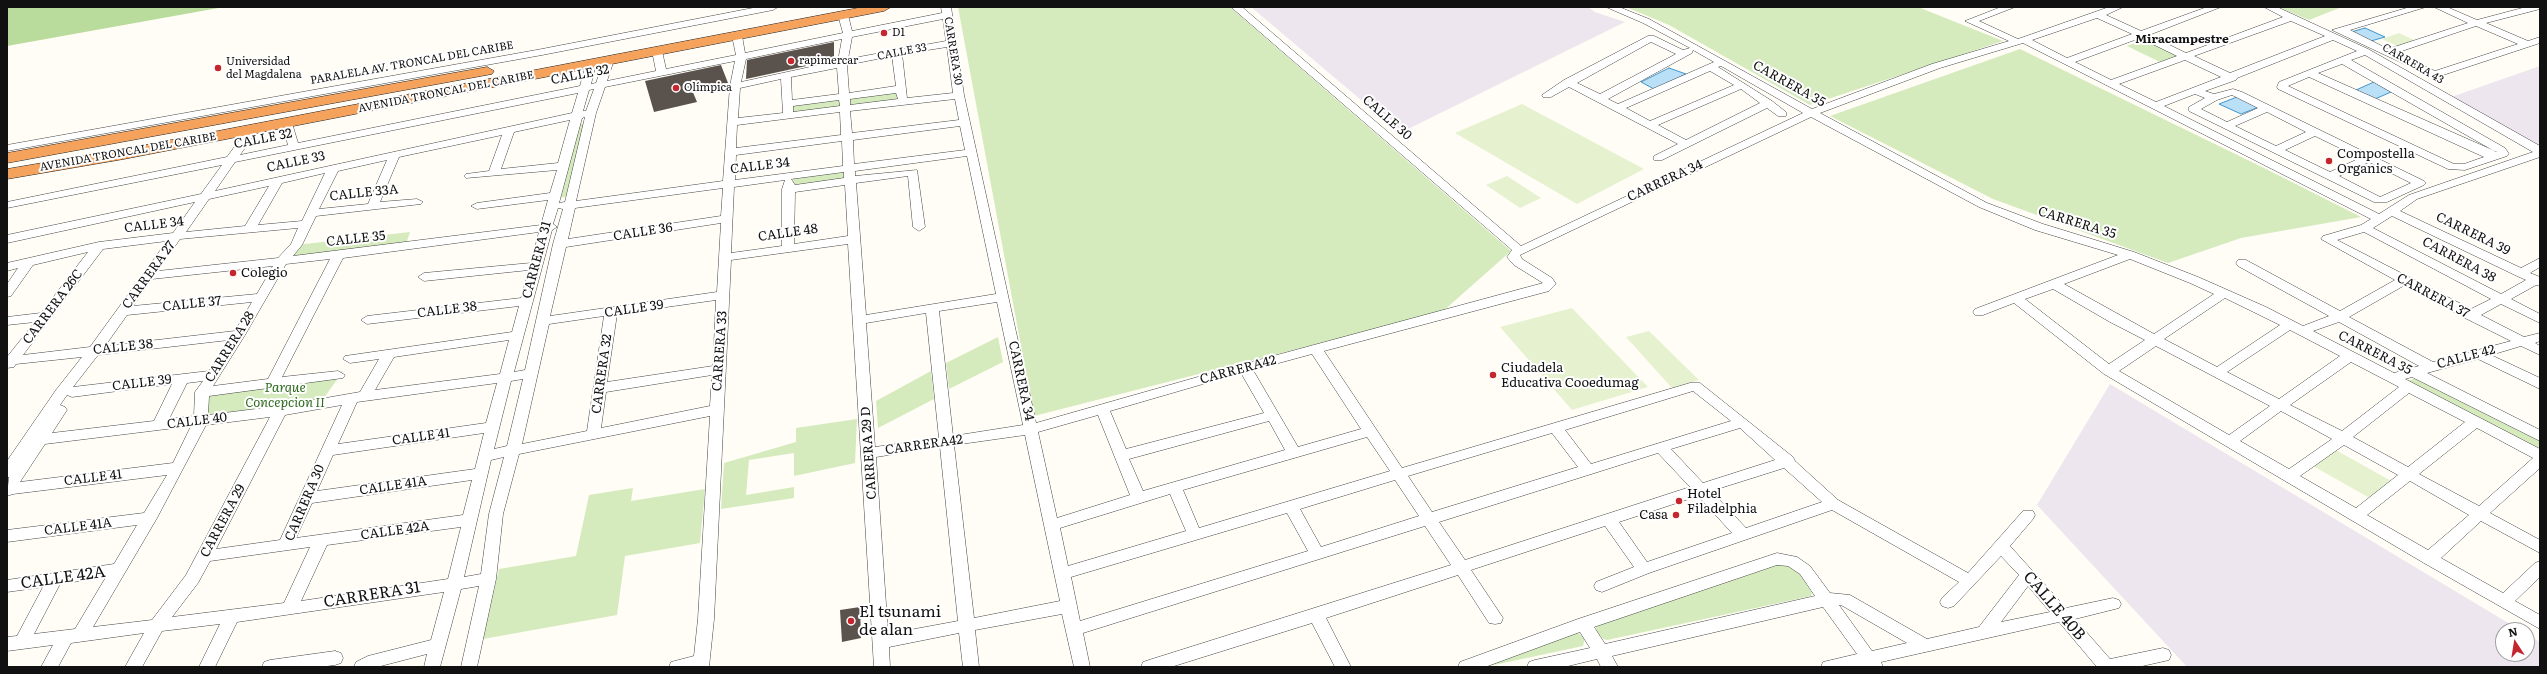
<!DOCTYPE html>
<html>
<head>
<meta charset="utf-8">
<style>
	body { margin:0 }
	#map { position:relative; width:2547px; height:674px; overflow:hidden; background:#fffdf5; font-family:Literata,serif }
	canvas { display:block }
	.frame { position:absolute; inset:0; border:8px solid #111; pointer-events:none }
	.north { position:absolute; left:2495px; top:622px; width:40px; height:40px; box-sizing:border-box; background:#fff; border:1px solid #a0a0a0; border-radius:50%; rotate:348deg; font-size:11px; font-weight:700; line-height:16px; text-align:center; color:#111 }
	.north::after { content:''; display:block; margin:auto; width:14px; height:18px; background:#c4262e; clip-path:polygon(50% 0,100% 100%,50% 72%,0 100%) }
</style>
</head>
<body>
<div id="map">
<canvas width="2547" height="674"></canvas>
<div class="frame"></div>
<div class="north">N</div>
</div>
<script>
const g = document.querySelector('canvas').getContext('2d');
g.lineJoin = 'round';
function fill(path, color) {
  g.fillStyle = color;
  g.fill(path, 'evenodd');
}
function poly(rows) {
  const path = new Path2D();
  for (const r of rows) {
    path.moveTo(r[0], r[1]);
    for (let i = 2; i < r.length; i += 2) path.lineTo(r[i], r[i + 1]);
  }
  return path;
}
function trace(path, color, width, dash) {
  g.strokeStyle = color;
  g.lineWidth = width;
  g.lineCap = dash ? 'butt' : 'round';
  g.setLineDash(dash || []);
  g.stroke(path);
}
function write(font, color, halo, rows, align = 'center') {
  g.font = font + ' Literata,serif';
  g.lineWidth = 4;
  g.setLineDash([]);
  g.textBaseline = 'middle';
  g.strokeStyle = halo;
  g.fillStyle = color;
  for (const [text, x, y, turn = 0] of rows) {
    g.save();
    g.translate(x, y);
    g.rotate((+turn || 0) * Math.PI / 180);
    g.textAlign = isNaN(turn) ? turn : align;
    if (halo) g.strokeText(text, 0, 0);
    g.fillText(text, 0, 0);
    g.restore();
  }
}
const industrial = poly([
	[1251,7,1588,7,1595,12,1625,22,1400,133],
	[2540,66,2540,155,2445,100,2454,96],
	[2110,384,2520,630,2503,630,2503,654,2527,654,2527,634,2540,642,2540,667,2187,667,2037,505]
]);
const green = poly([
	[958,7,1230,7,1511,251,1442,312,1034,416],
	[1626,7,1918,7,2003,41,1810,105,1669,25],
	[2278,7,2342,7,2309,20],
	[2145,39,2180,56,2160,62,2127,46],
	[2020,49,2264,168,2361,217,2241,238,2168,263,1993,199,1830,116],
	[898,92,898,100,849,105,849,98],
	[840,98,841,108,790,113,791,104],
	[585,123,566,197,557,198,575,125],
	[844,171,844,181,792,188,793,178],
	[410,232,405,247,281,262,296,245],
	[998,337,1003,362,949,389,946,363],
	[343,371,319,405,204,421,202,392],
	[931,371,934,399,878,428,876,401],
	[2422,376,2540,436,2540,453,2404,382],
	[857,419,855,463,794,476,794,453,749,460,746,495,794,487,794,498,721,509,724,463,796,442,796,428],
	[633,488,631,501,705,489,700,543,625,556,617,615,483,639,499,569,576,556,589,495],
	[1783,563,1797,569,1812,593,1811,596,1607,640,1603,639,1597,632,1596,627,1603,623],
	[1577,632,1585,638,1583,646,1489,666,1485,665]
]);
const forest = poly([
	[7,7,224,7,7,46]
]);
const pitch = poly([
	[2399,33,2416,41,2399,47,2382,39],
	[1522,104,1644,169,1577,204,1455,133],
	[1507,176,1541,198,1520,208,1486,185],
	[1572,308,1648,387,1572,410,1500,327],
	[1649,331,1699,380,1672,388,1626,337],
	[2334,449,2393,482,2373,500,2313,466]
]);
const water = poly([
	[2365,28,2385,37,2371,41,2351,32,2365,28],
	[1669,68,1686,74,1654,89,1641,82,1669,68],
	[2374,82,2391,92,2375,99,2356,90,2374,82],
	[2237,97,2259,107,2241,114,2219,104,2237,97]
]);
const building = poly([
	[834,42,834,60,746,79,747,60],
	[721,65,728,83,692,90,697,102,654,112,645,81],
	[860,607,861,638,842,642,840,610]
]);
const minor = poly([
	[758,7,778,7,773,10,542,55,7,151,7,145,542,49,758,7],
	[941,7,951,7,964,95,1036,423,1240,365,1543,283,1514,265,1507,257,1512,250,1231,7,1242,7,1521,246,1803,113,1721,66,1718,67,1772,101,1786,112,1786,116,1778,116,1767,108,1662,160,1654,160,1654,156,1678,144,1569,87,1551,97,1543,97,1542,95,1564,80,1648,36,1654,36,1683,50,1690,48,1643,23,1606,7,1619,7,1649,19,1812,109,1932,64,2009,41,1965,21,2001,7,2015,7,1979,21,2018,39,2109,7,2123,7,2106,15,2141,31,2207,7,2221,7,2149,35,2186,53,2283,17,2264,7,2277,7,2368,49,2540,146,2540,157,2417,199,2400,211,2521,268,2540,258,2540,267,2530,273,2540,277,2540,286,2536,285,2511,299,2540,314,2540,323,2501,304,2481,315,2524,337,2540,333,2540,341,2535,343,2540,346,2540,355,2521,346,2491,355,2540,378,2540,389,2478,359,2427,373,2540,430,2540,441,2412,377,2405,379,2540,449,2540,468,2490,513,2540,540,2540,553,2481,521,2441,558,2503,593,2535,563,2540,561,2540,577,2515,601,2540,615,2540,629,2424,563,2104,374,2014,303,1983,315,1975,315,1973,312,1975,309,2118,255,2035,230,1979,207,1811,117,1520,255,1522,259,1552,278,1556,284,1549,291,1324,351,1402,468,1690,383,1700,383,1793,457,1795,461,1838,500,1968,573,2023,511,2033,511,2035,515,2033,519,2010,546,2066,608,2113,598,2119,600,2121,604,2119,608,2075,619,2110,659,2163,648,2169,650,2171,655,2169,660,2138,667,2097,667,2059,622,1881,662,1883,667,1821,667,1823,662,1857,654,1823,607,1612,656,1618,667,1601,667,1597,659,1564,667,1527,667,1529,662,1535,660,1590,648,1580,632,1485,667,1458,667,1460,662,1578,619,1777,553,1797,557,1810,566,1830,593,1850,595,1927,639,1979,627,2019,575,2001,556,1954,606,1948,608,1942,606,1940,602,1942,598,1959,582,1832,510,1649,573,1602,592,1596,590,1594,586,1596,582,1634,567,1605,526,1471,570,1503,618,1501,623,1495,624,1489,623,1458,575,1326,618,1351,667,1335,667,1312,623,1171,667,1141,667,1143,662,1149,660,1451,565,1425,526,1083,633,1090,667,1074,667,1062,614,975,630,979,667,963,667,959,633,889,647,890,667,874,667,848,244,731,260,714,619,709,667,669,667,671,662,694,656,698,619,710,416,519,454,503,514,496,579,477,667,461,667,479,586,461,589,440,667,424,667,427,654,377,667,354,667,356,662,368,656,431,640,444,592,237,622,215,667,199,667,220,624,162,631,142,667,125,667,144,633,71,643,58,667,41,667,53,645,7,651,7,637,17,636,43,587,7,592,7,580,114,564,137,525,7,542,7,530,144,513,167,475,13,494,7,496,9,477,7,477,7,461,56,390,82,357,16,364,14,367,7,368,7,357,35,322,7,325,7,317,41,313,88,252,33,265,11,296,7,297,7,284,18,268,7,271,7,263,99,242,173,233,195,202,7,243,7,235,201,194,222,165,7,208,7,202,227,157,249,127,253,126,258,129,240,155,288,145,282,123,287,120,292,123,298,143,580,86,586,64,591,61,596,64,591,84,596,83,604,60,609,57,614,60,607,81,656,71,652,51,657,48,662,51,666,69,736,55,732,36,737,33,742,36,745,53,843,33,838,15,843,12,848,15,852,31,942,13,941,7],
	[2097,18,2132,34,2067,58,2032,40,2097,18],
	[943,19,946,41,848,59,852,37,943,19],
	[2291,21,2325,36,2230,73,2194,56,2291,21],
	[2140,38,2177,56,2111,80,2075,62,2140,38],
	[842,39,838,61,741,82,746,59,842,39],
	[2333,40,2357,51,2279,82,2277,87,2278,89,2448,169,2465,170,2507,156,2509,154,2505,148,2351,60,2365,55,2533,152,2409,195,2379,214,2164,106,2195,94,2205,98,2189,107,2189,111,2374,202,2387,202,2424,185,2426,183,2424,181,2242,92,2233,89,2214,94,2205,91,2236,80,2237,78,2333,40],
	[1651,42,1676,54,1600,94,1577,83,1651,42],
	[2023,43,2371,219,2361,225,2323,236,2321,239,2395,280,2340,311,2246,260,2238,260,2236,263,2238,266,2329,316,2303,326,2266,307,2198,277,2134,252,2043,224,1987,203,1820,113,1940,68,2023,43],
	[947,47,953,93,907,98,902,54,947,47],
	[1693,50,1714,62,1618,104,1608,99,1692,53,1693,50],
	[892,56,896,86,849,93,847,65,892,56],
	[2185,60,2221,77,2156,102,2119,84,2185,60],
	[735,61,730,86,723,181,576,201,596,113,605,87,735,61],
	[2342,64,2496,152,2497,152,2318,73,2342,64],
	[837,68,839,94,792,100,791,77,837,68],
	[1710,71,1734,85,1650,121,1626,108,1710,71],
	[2309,77,2484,157,2464,164,2454,164,2288,86,2309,77],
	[781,79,783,113,738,118,740,88,781,79],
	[594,89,586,111,583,111,589,90,594,89],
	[1741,89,1760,103,1686,140,1658,125,1741,89],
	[578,93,572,113,215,191,235,162,578,93],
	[896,93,898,99,850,105,850,99,896,93],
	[2232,95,2258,108,2227,122,2201,109,2217,100,2232,95],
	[955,99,959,120,852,133,850,111,955,99],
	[839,100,840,106,793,112,793,106,839,100],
	[840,112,841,135,736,148,737,125,840,112],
	[2267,112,2306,132,2276,146,2235,126,2267,112],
	[585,117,565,202,559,203,582,118,585,117],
	[570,120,558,163,501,169,514,132,570,120],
	[960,126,965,150,854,164,853,140,960,126],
	[502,135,489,171,466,174,464,176,466,178,557,170,550,193,477,203,471,206,477,209,548,200,541,225,293,256,302,245,316,216,421,204,423,202,417,199,380,202,399,157,502,135],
	[2315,136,2360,158,2330,172,2285,150,2315,136],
	[842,141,843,166,735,180,736,155,842,141],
	[967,156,996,294,866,315,856,183,908,176,913,227,919,231,925,227,917,170,855,176,855,171,967,156],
	[387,160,368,204,319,209,338,171,387,160],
	[2369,162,2411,183,2380,197,2339,176,2369,162],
	[844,172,844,178,795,185,791,179,844,172],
	[325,173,302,221,258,225,282,183,325,173],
	[785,180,782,189,782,246,731,253,734,187,785,180],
	[845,185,848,236,794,244,795,192,845,185],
	[269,186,245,226,186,232,209,199,269,186],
	[723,188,721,216,568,239,575,208,723,188],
	[558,208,563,209,553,244,525,370,514,372,552,230,557,227,553,224,558,208],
	[2392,216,2517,276,2526,280,2501,294,2373,228,2392,216],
	[721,223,717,292,550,316,566,247,721,223],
	[298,228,291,244,278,258,158,271,180,239,298,228],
	[539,232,531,263,424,273,418,277,424,281,529,270,521,298,367,316,361,320,367,324,519,306,512,332,345,356,343,359,350,363,379,359,360,392,280,406,208,415,209,396,343,378,345,375,338,371,282,377,343,258,539,232],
	[2364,232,2491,299,2471,309,2337,240,2364,232],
	[167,241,90,347,23,355,103,249,167,241],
	[330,259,268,379,213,386,245,335,286,264,330,259],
	[2130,259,2190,283,2214,294,2154,334,2064,284,2130,259],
	[273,266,257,294,133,306,152,279,273,266],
	[2405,285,2465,318,2511,341,2433,362,2349,317,2405,285],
	[2053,289,2110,322,2145,340,2109,364,2025,299,2053,289],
	[2225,298,2280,325,2217,367,2164,339,2225,298],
	[716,300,713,366,607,382,617,314,716,300],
	[252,302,235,331,105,346,127,315,252,302],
	[997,302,1023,425,953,436,939,311,997,302],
	[926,313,939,438,875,447,866,323,926,313],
	[604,316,587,431,522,444,549,324,604,316],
	[2339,322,2419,366,2394,373,2313,331,2339,322],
	[2290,330,2340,356,2279,399,2227,372,2290,330],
	[229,340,209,371,73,387,98,355,229,340],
	[509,340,500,374,375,390,394,357,509,340],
	[2156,346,2270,406,2229,435,2119,371,2156,346],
	[1312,354,1361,429,1298,447,1253,370,1312,354],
	[2351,362,2399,387,2342,431,2290,405,2351,362],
	[1241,373,1264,413,1126,449,1110,411,1241,373],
	[712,375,710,406,601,428,606,392,712,375],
	[523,379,507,446,494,449,511,381,523,379],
	[203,381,195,392,194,416,169,419,187,383,203,381],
	[497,383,486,423,338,444,357,402,497,383],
	[172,384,154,421,52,433,67,410,65,407,60,405,67,395,72,397,172,384],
	[1693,391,1731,421,1591,464,1565,430,1693,391],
	[2409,393,2465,422,2408,467,2353,437,2409,393],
	[342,405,280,540,216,549,285,415,342,405],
	[2281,411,2332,439,2289,469,2240,441,2281,411],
	[1098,415,1130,495,1057,518,1038,432,1098,415],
	[270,417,186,575,152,620,93,627,157,518,206,425,270,417],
	[1269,421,1285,450,1143,491,1129,459,1269,421],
	[191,426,173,463,20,482,45,444,191,426],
	[1740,428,1775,460,1703,483,1671,449,1740,428],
	[2477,428,2533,458,2479,506,2419,474,2477,428],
	[484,433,475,469,317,491,333,455,484,433],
	[1552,433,1578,467,1432,512,1408,476,1552,433],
	[1025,435,1060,601,974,618,954,445,1025,435],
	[1367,437,1390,471,1199,528,1183,490,1367,437],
	[2344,445,2398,475,2356,508,2300,476,2344,445],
	[940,447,958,621,888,634,876,457,940,447],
	[1658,453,1690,487,1465,560,1439,522,1658,453],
	[504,457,489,514,481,574,464,577,491,460,504,457],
	[1784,468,1822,502,1746,528,1711,491,1784,468],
	[472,480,463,515,296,538,312,503,472,480],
	[1395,480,1419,516,1321,547,1300,509,1395,480],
	[2410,481,2469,515,2428,550,2367,515,2410,481],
	[1170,494,1186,531,1068,566,1060,528,1170,494],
	[1698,496,1732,533,1647,562,1619,522,1698,496],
	[1287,513,1308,551,1080,621,1071,577,1287,513],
	[461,527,448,579,301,601,327,545,461,527],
	[310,547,284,603,172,617,198,583,210,561,310,547],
	[1777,565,1788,566,1800,574,1815,596,1605,644,1594,627,1777,565],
	[106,577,75,629,34,634,60,584,106,577],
	[2028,586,2050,612,2001,622,2028,586],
	[1839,605,1841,605,1907,643,1872,651,1839,605],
	[2410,7,2426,7,2350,30,2388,49,2468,23,2434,7,2447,7,2477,20,2526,7,2540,7,2540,9,2486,23,2528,41,2540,37,2540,43,2434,78,2332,30,2410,7],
	[2476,26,2518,44,2435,71,2396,53,2476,26],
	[335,651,341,653,343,658,341,663,335,665,319,667,262,667,264,662,270,660,335,651]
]);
const highway = poly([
	[863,7,891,7,884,11,124,159,7,179,7,169,124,149,863,7],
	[487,67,494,71,492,74,7,163,7,153,487,67]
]);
const markers = [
	[884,33,4,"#c4262e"],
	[791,61,4,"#c4262e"],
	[218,68,4,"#c4262e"],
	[676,88,4,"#c4262e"],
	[2329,161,4,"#c4262e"],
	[233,273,4,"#c4262e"],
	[1493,375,4,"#c4262e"],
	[1679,501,4,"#c4262e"],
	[1676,515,4,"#c4262e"],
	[851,621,4,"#c4262e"]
];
const farPoinames = [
	["D1",892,33],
	["rapimercar",799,61],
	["Universidad",226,62],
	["del Magdalena",226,75],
	["Olímpica",684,88]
];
const farStreetnames = [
	["CARRERA 30",953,51,81],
	["CALLE 33",902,52,-11],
	["PARALELA AV. TRONCAL DEL CARIBE",412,63,-10],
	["CARRERA 43",2413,64,30],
	["AVENIDA TRONCAL DEL CARIBE",446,92,-11],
	["AVENIDA TRONCAL DEL CARIBE",128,152,-10]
];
const farNeighbourhoodnames = [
	["Miracampestre",2182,39]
];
const streetNames = [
	["CALLE 32",580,75,-11],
	["CARRERA 35",1789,84,29],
	["CALLE 30",1387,118,41],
	["CALLE 32",263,139,-11],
	["CALLE 33",296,162,-12],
	["CALLE 34",760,166,-7],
	["CARRERA 34",1665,181,-25],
	["CALLE 33A",364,193,-6],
	["CARRERA 35",2077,223,17],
	["CALLE 34",154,225,-7],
	["CALLE 36",643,232,-9],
	["CALLE 48",788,233,-8],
	["CARRERA 39",2473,234,26],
	["CALLE 35",356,239,-6],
	["CARRERA 31",537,260,-75],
	["CARRERA 38",2459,260,28],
	["CARRERA 27",149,275,-54],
	["CARRERA 37",2433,296,28],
	["CALLE 37",192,304,-6],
	["CARRERA 26C",53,307,-53],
	["CALLE 39",634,309,-8],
	["CALLE 38",447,310,-7],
	["CALLE 38",123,347,-6],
	["CARRERA 28",230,347,-58],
	["CARRERA 33",720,351,-86],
	["CARRERA 35",2375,353,27],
	["CALLE 42",2466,357,-15],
	["CARRERA42",1238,370,-15],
	["CARRERA 32",602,374,-82],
	["CARRERA 34",1021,381,78],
	["CALLE 39",142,383,-7],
	["CALLE 40",197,421,-7],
	["CALLE 41",421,437,-8],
	["CARRERA42",924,445,-8],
	["CARRERA 29 D",869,453,-94],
	["CALLE 41",93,478,-7],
	["CALLE 41A",393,486,-8],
	["CARRERA 30",305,503,-67],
	["CARRERA 29",223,521,-62],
	["CALLE 41A",78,527,-7],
	["CALLE 42A",395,531,-8]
];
const poiNames = [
	["Compostella",2337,154],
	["Organics",2337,169],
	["Colegio",241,273],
	["Ciudadela",1501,368],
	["Educativa Cooedumag",1501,383],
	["Hotel",1687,494],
	["Filadelphia",1687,509],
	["Casa",1668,515,"right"]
];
const parkNames = [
	["Parque",285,388],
	["Concepcion II",285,403]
];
const nearStreetnames = [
	["CALLE 42A",63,578,-8],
	["CARRERA 31",372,595,-9],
	["CALLE 40B",2054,606,49]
];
const nearPoinames = [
	["El tsunami",859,612],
	["de alan",859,630]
];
fill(industrial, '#eee6ef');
fill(green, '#d5ebbd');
fill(forest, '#b9dc9c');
fill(pitch, '#e6f2cf');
fill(water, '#b9e0f7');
trace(water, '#3f96cf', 1);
fill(building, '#5a524d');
trace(minor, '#444', 1);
trace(highway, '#222', 1);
fill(minor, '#fff');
fill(highway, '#f5a25d');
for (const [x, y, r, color] of markers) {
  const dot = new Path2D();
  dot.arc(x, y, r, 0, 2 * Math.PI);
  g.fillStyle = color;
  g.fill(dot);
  trace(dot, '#fff', 1.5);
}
write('11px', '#111', '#fff', farPoinames, 'left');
write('11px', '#111', '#fff', farStreetnames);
write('bold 12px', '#111', '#fff', farNeighbourhoodnames);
write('13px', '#111', '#fff', streetNames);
write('13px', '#111', '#fff', poiNames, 'left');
write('italic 13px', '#2f6b1f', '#fff', parkNames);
write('16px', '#111', '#fff', nearStreetnames);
write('16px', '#111', '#fff', nearPoinames, 'left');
</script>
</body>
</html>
